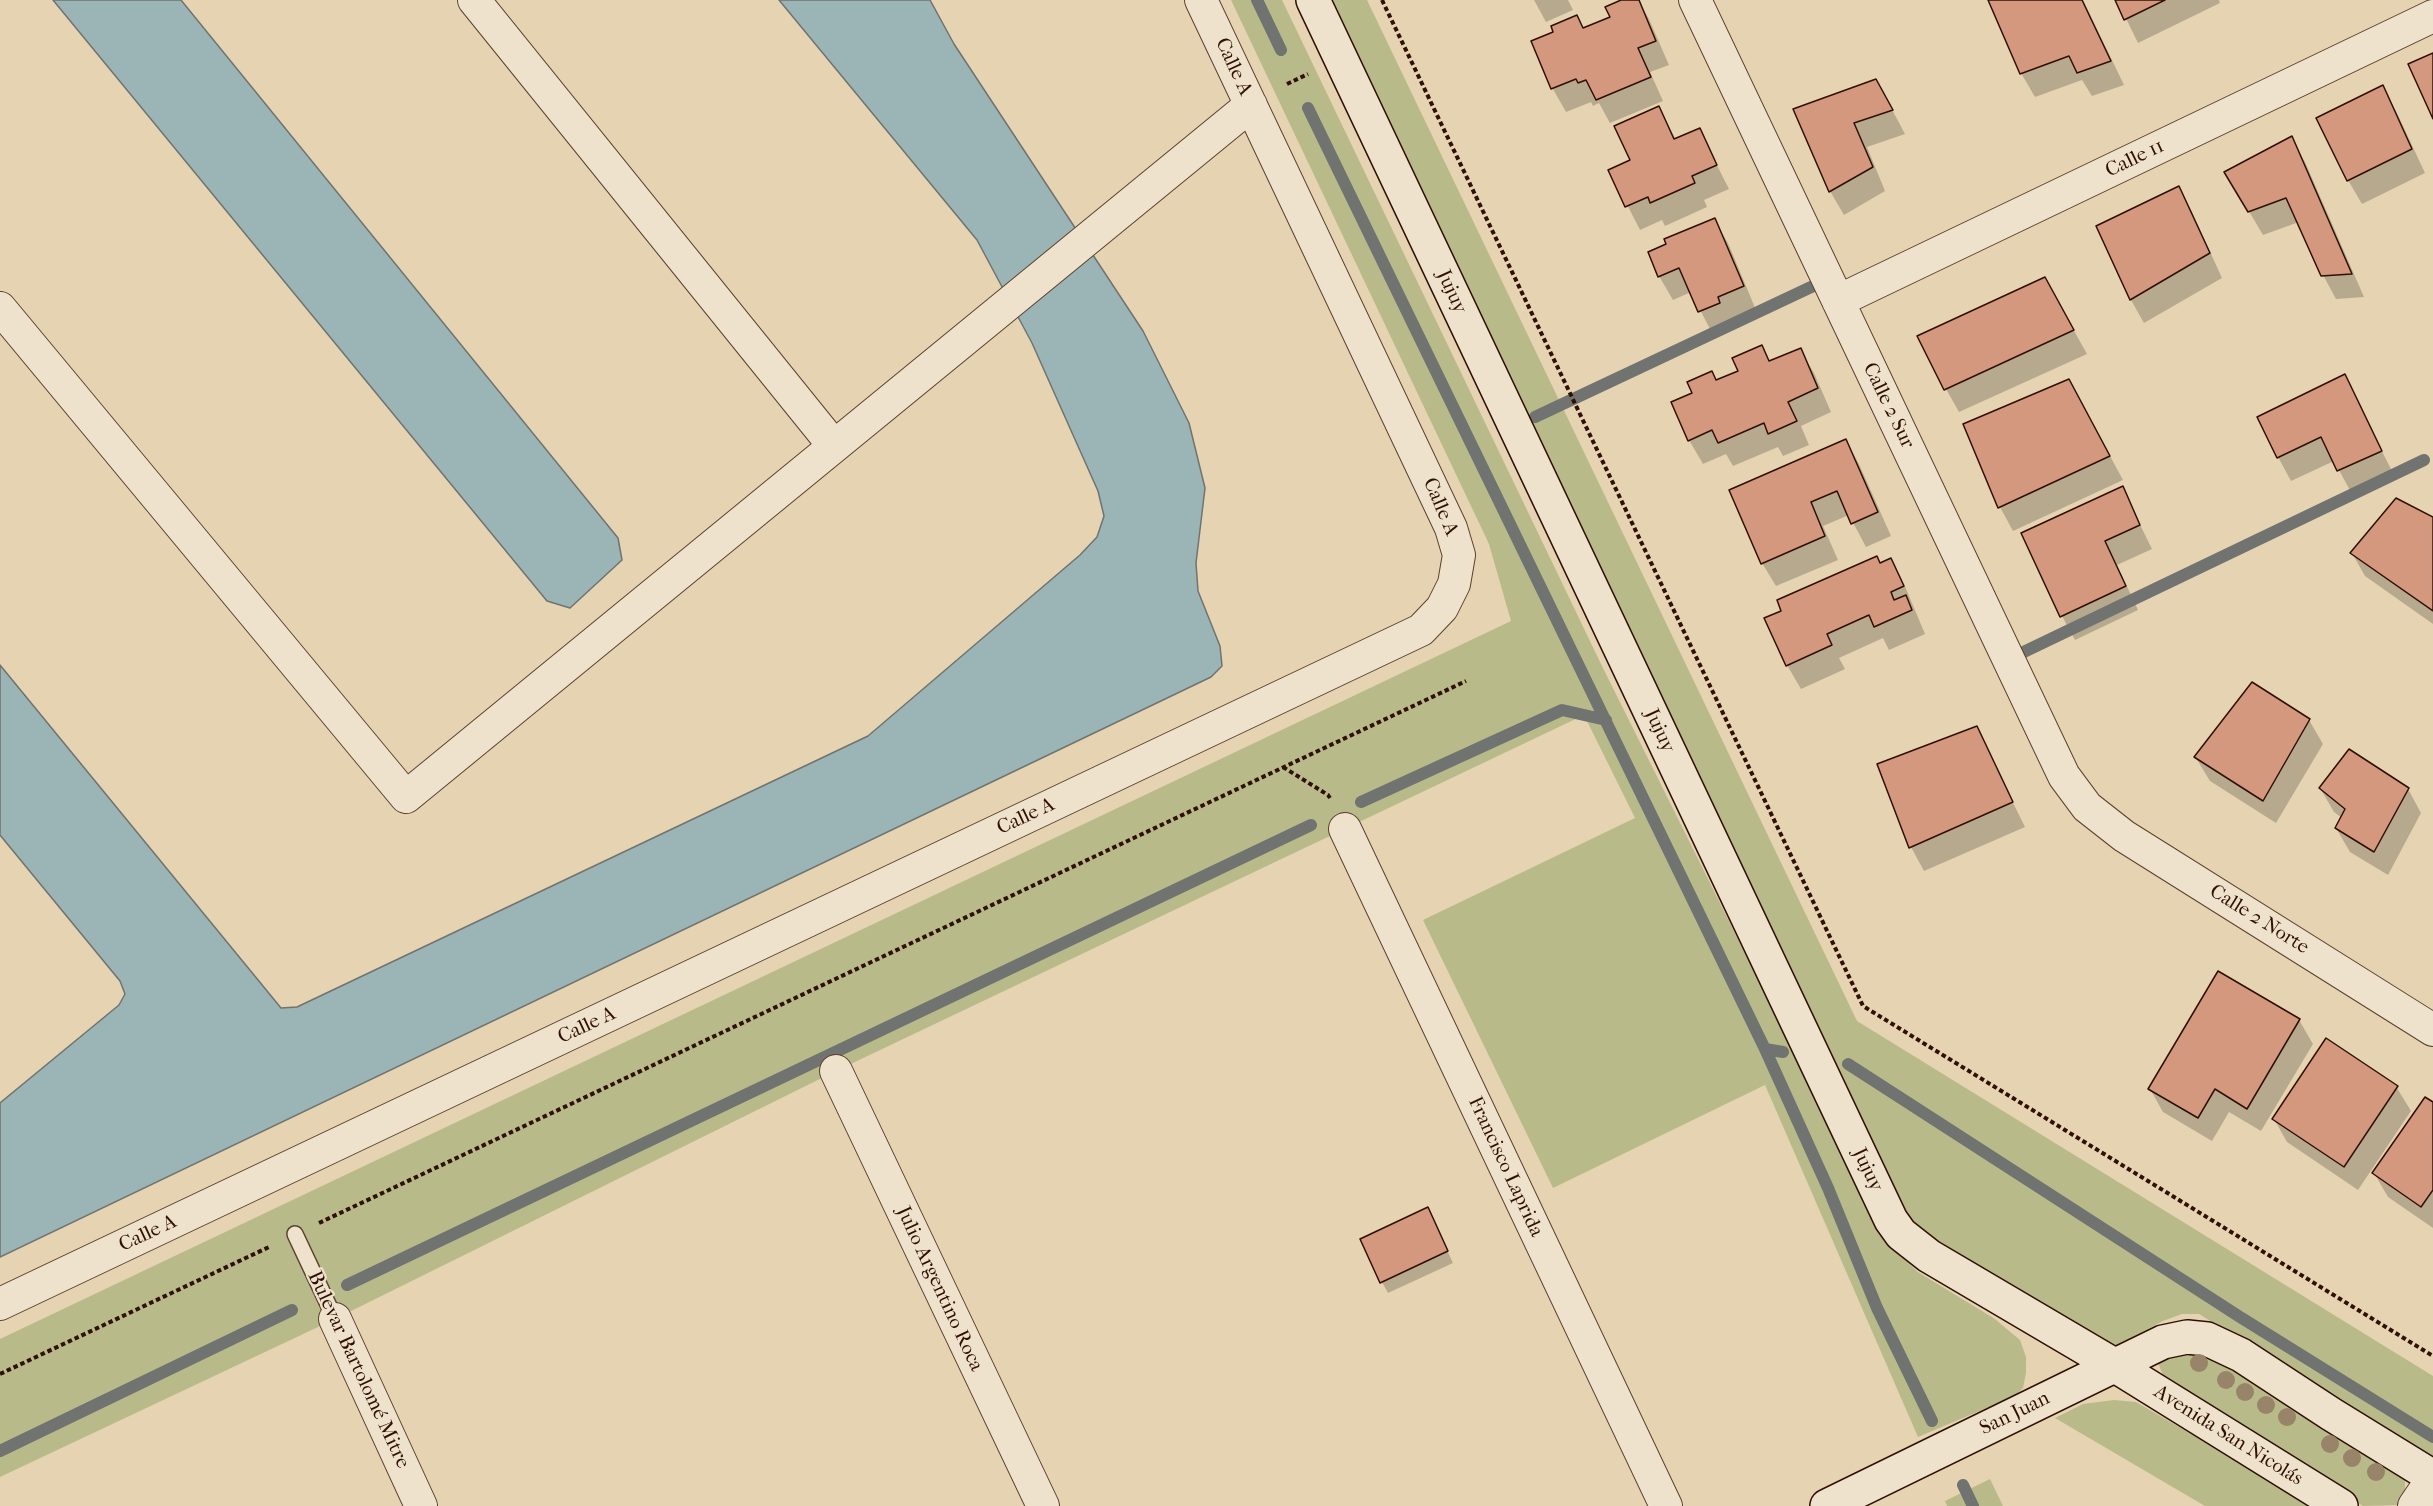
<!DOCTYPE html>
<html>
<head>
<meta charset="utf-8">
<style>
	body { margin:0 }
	canvas { display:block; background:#e5d3b2 }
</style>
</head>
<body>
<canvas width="2433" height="1506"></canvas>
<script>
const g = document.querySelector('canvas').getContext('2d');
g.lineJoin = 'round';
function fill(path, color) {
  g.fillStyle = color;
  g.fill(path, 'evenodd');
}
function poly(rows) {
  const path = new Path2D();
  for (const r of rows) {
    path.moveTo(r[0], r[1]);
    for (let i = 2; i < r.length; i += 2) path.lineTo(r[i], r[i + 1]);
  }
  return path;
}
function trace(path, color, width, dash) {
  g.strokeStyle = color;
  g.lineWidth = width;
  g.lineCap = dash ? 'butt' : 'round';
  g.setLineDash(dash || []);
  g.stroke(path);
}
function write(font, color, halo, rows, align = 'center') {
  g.font = font + ' "IM FELL French Canon",serif';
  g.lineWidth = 4.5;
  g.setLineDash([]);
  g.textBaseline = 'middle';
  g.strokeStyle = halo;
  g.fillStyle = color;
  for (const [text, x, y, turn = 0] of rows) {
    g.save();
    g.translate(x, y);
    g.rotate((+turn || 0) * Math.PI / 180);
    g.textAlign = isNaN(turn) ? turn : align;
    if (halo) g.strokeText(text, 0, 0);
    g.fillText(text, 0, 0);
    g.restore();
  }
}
const green = poly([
	[1231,0,1282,0,1601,664,1818,1100,1874,1224,1886,1241,1918,1272,1995,1319,2020,1340,2026,1357,2026,1373,2023,1388,2015,1396,1918,1437,1765,1085,1553,1188,1423,920,1635,818,1584,715,836,1071,335,1319,0,1477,0,1339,1511,621,1489,544],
	[1332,0,1367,0,1857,1021,2433,1376,2433,1460,2199,1314,2182,1314,2163,1321,2111,1348,1907,1221,1897,1209,1843,1079],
	[2210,1352,2399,1468,2405,1479,2405,1491,2399,1505,2363,1506,2173,1387,2163,1375,2158,1363,2161,1354],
	[2114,1400,2136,1402,2315,1506,2205,1506,2055,1418,2083,1404],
	[1990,1479,2003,1506,1947,1506,1945,1501]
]);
const water = poly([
	[53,0,181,0,618,538,622,560,570,608,547,601,53,0],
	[779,0,930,0,954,44,1143,331,1189,423,1205,488,1196,563,1198,591,1220,646,1222,666,1211,677,0,1257,0,1103,119,1005,125,994,120,981,0,835,0,665,281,1008,297,1007,868,736,1080,555,1097,537,1104,516,1098,491,1032,343,977,240,779,0]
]);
const shadow = poly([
	[1534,0,1568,0,1573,10,1546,22],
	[1625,0,1638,0,1649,19,1669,65,1650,72,1663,101,1610,123,1599,103,1593,106,1591,102,1566,112,1553,89,1533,42,1584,30,1612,18],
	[1993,0,2083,0,2124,85,2092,96,2082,80,2035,97,2021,73],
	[2117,0,2219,0,2220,3,2138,43],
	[2382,87,2396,111,2425,173,2362,204,2348,180],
	[1889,104,1905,134,1867,147,1885,191,1844,215,1830,191,1795,110],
	[1659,108,1676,140,1699,130,1729,189,1704,200,1707,207,1665,226,1662,220,1640,230,1610,171,1632,161],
	[2291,138,2305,162,2364,297,2336,299,2323,275,2299,222,2263,235,2226,172],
	[2179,188,2192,212,2222,278,2144,323,2131,300,2098,227],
	[1714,220,1728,243,1756,310,1730,321,1733,327,1713,335,1691,292,1673,300,1659,276],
	[2058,302,2087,354,1959,412,1946,389],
	[1761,347,1770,362,1800,350,1814,373,1831,412,1801,426,1809,445,1783,456,1778,447,1733,466,1726,454,1703,464,1689,440,1716,382,1740,372],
	[2344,376,2394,475,2352,494,2334,461,2291,481,2278,457],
	[2082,404,2123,480,2013,531,2000,507],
	[1846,441,1859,464,1891,536,1866,547,1849,515,1823,526,1838,560,1776,586,1762,563],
	[2122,488,2152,549,2117,565,2138,610,2075,640,2062,616,2023,534],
	[2433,519,2433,624,2365,576,2352,553],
	[1890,560,1904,584,1925,634,1889,650,1883,638,1839,658,1845,669,1801,689,1787,665,1783,612],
	[2309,720,2323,744,2276,823,2210,781,2196,758],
	[1976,728,2025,827,1924,871,1911,847],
	[2320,788,2408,789,2421,813,2388,875,2350,852,2336,828,2342,818,2334,812],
	[2299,1020,2313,1044,2261,1131,2229,1112,2212,1141,2163,1112,2150,1089],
	[2326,1040,2397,1088,2411,1111,2358,1190,2287,1142,2274,1119],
	[2433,1104,2433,1228,2388,1197,2374,1173],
	[1428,1209,1453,1263,1388,1293,1382,1282]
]);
const stream = poly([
	[1257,0,1281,50],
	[1308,108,1765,1049,1828,1188,1877,1308,1932,1421],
	[1535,417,1826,280],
	[2009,659,2424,460],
	[1361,802,1562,710,1606,720],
	[1765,1049,1783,1052],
	[1848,1064,2240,1317,2433,1437],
	[347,1285,1311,825],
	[0,1451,292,1310],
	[1963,1485,1973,1506]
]);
const building = poly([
	[1621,0,1639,0,1656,41,1638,48,1651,77,1596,100,1586,80,1578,83,1576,79,1551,89,1531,41,1553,32,1551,26,1577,15,1583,28,1610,17,1605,7,1621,0],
	[1988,0,2082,0,2111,61,2077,73,2069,56,2020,74,1988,0],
	[2115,0,2165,0,2124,20,2115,0],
	[2433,53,2433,119,2408,64,2433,53],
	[1876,79,1893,110,1854,123,1873,167,1829,192,1793,109,1876,79],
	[2383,85,2412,149,2347,181,2316,118,2383,85],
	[1659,106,1674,139,1700,128,1717,165,1692,176,1695,183,1650,203,1648,197,1625,207,1608,170,1630,160,1614,126,1659,106],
	[2292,136,2352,274,2321,276,2286,198,2248,212,2224,172,2292,136],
	[2179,186,2210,253,2130,300,2096,226,2179,186],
	[1715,218,1744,286,1718,297,1720,303,1698,312,1679,268,1658,277,1648,252,1666,244,1664,239,1715,218],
	[2045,277,2074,330,1944,390,1917,336,2045,277],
	[1762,345,1769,361,1801,348,1818,388,1788,402,1797,421,1768,434,1764,423,1718,443,1712,430,1688,441,1671,402,1692,393,1687,382,1712,371,1716,380,1738,371,1732,358,1762,345],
	[2345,374,2382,451,2337,471,2321,437,2277,458,2257,417,2345,374],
	[2069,379,2110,456,1998,508,1963,424,2069,379],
	[1846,439,1878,512,1851,524,1837,491,1811,502,1825,536,1761,564,1729,490,1846,439],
	[2123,486,2140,525,2105,541,2126,586,2060,617,2021,533,2123,486],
	[2396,498,2433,517,2433,611,2350,553,2396,498],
	[1877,556,1880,563,1891,558,1904,586,1891,592,1894,600,1906,595,1912,610,1874,627,1869,615,1827,634,1832,645,1786,666,1764,618,1781,611,1777,600,1877,556],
	[2252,682,2310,719,2263,801,2194,757,2252,682],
	[1977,726,2013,802,1909,848,1877,764,1977,726],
	[2349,749,2409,788,2374,852,2335,828,2345,809,2319,788,2349,749],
	[2218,971,2300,1019,2247,1109,2215,1089,2198,1118,2148,1089,2218,971],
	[2326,1038,2398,1086,2344,1167,2272,1119,2326,1038],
	[2425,1097,2433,1102,2433,1190,2421,1207,2372,1173,2425,1097],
	[1428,1207,1448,1251,1380,1283,1360,1239,1428,1207]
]);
const path = poly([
	[1382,0,1863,1006,2433,1356],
	[1287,84,1308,74],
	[1283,767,1328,795,1330,798],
	[319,1223,1466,681],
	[0,1374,269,1247]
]);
const lane = poly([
	[295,1234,335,1319]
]);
const street = poly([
	[474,0,834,446],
	[1695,0,2064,776,2087,807,2124,836,2433,1030],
	[1838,301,2433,16],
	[0,308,406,797,1251,105],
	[1345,829,1666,1506],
	[836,1071,1043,1506],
	[0,1304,1421,630,1442,608,1454,584,1459,555,1451,528,1201,0],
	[335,1319,421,1506],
	[2414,1506,2433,1478]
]);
const secondary = poly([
	[1313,0,1891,1220,1901,1234,1929,1256,2114,1365,2341,1506],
	[1827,1506,2163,1342,2187,1337,2207,1339,2241,1355,2331,1414,2433,1477]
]);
const trees = [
	[2199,1363],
	[2226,1380],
	[2245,1392],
	[2266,1405],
	[2287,1417],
	[2330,1444],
	[2352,1458],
	[2376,1472]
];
const streetNames = [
	["Calle A",1233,67,65],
	["Calle 11",2135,159,-26],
	["Jujuy",1451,292,65],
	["Calle 2 Sur",1888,406,64],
	["Calle A",1440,507,67],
	["Jujuy",1659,731,65],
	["Calle A",1026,817,-25],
	["Calle 2 Norte",2259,920,32],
	["Calle A",587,1026,-25],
	["Francisco Laprida",1505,1167,65],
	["Jujuy",1867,1170,64],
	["Calle A",148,1234,-25],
	["Julio Argentino Roca",939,1289,65],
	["Bulevar Bartolomé Mitre",358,1370,65],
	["San Juan",2015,1414,-26],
	["Avenida San Nicolás",2228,1436,32]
];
fill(green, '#b8bb89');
fill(water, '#9bb5b7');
trace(water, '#70736f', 1.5);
fill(shadow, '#0003');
trace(stream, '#70736f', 12);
fill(building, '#d4987f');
trace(building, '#301003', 1.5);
trace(lane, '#5d412f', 18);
trace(street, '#5d412f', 34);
trace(secondary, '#301003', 36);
trace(path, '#301003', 4, [4.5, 3]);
trace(lane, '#eee2cd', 15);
trace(street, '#eee2cd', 32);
trace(secondary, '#eee2cd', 33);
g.fillStyle = '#988468';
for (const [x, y] of trees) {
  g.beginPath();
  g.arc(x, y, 9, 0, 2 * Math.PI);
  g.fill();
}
write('20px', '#301003', '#eee2cd', streetNames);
</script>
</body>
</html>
